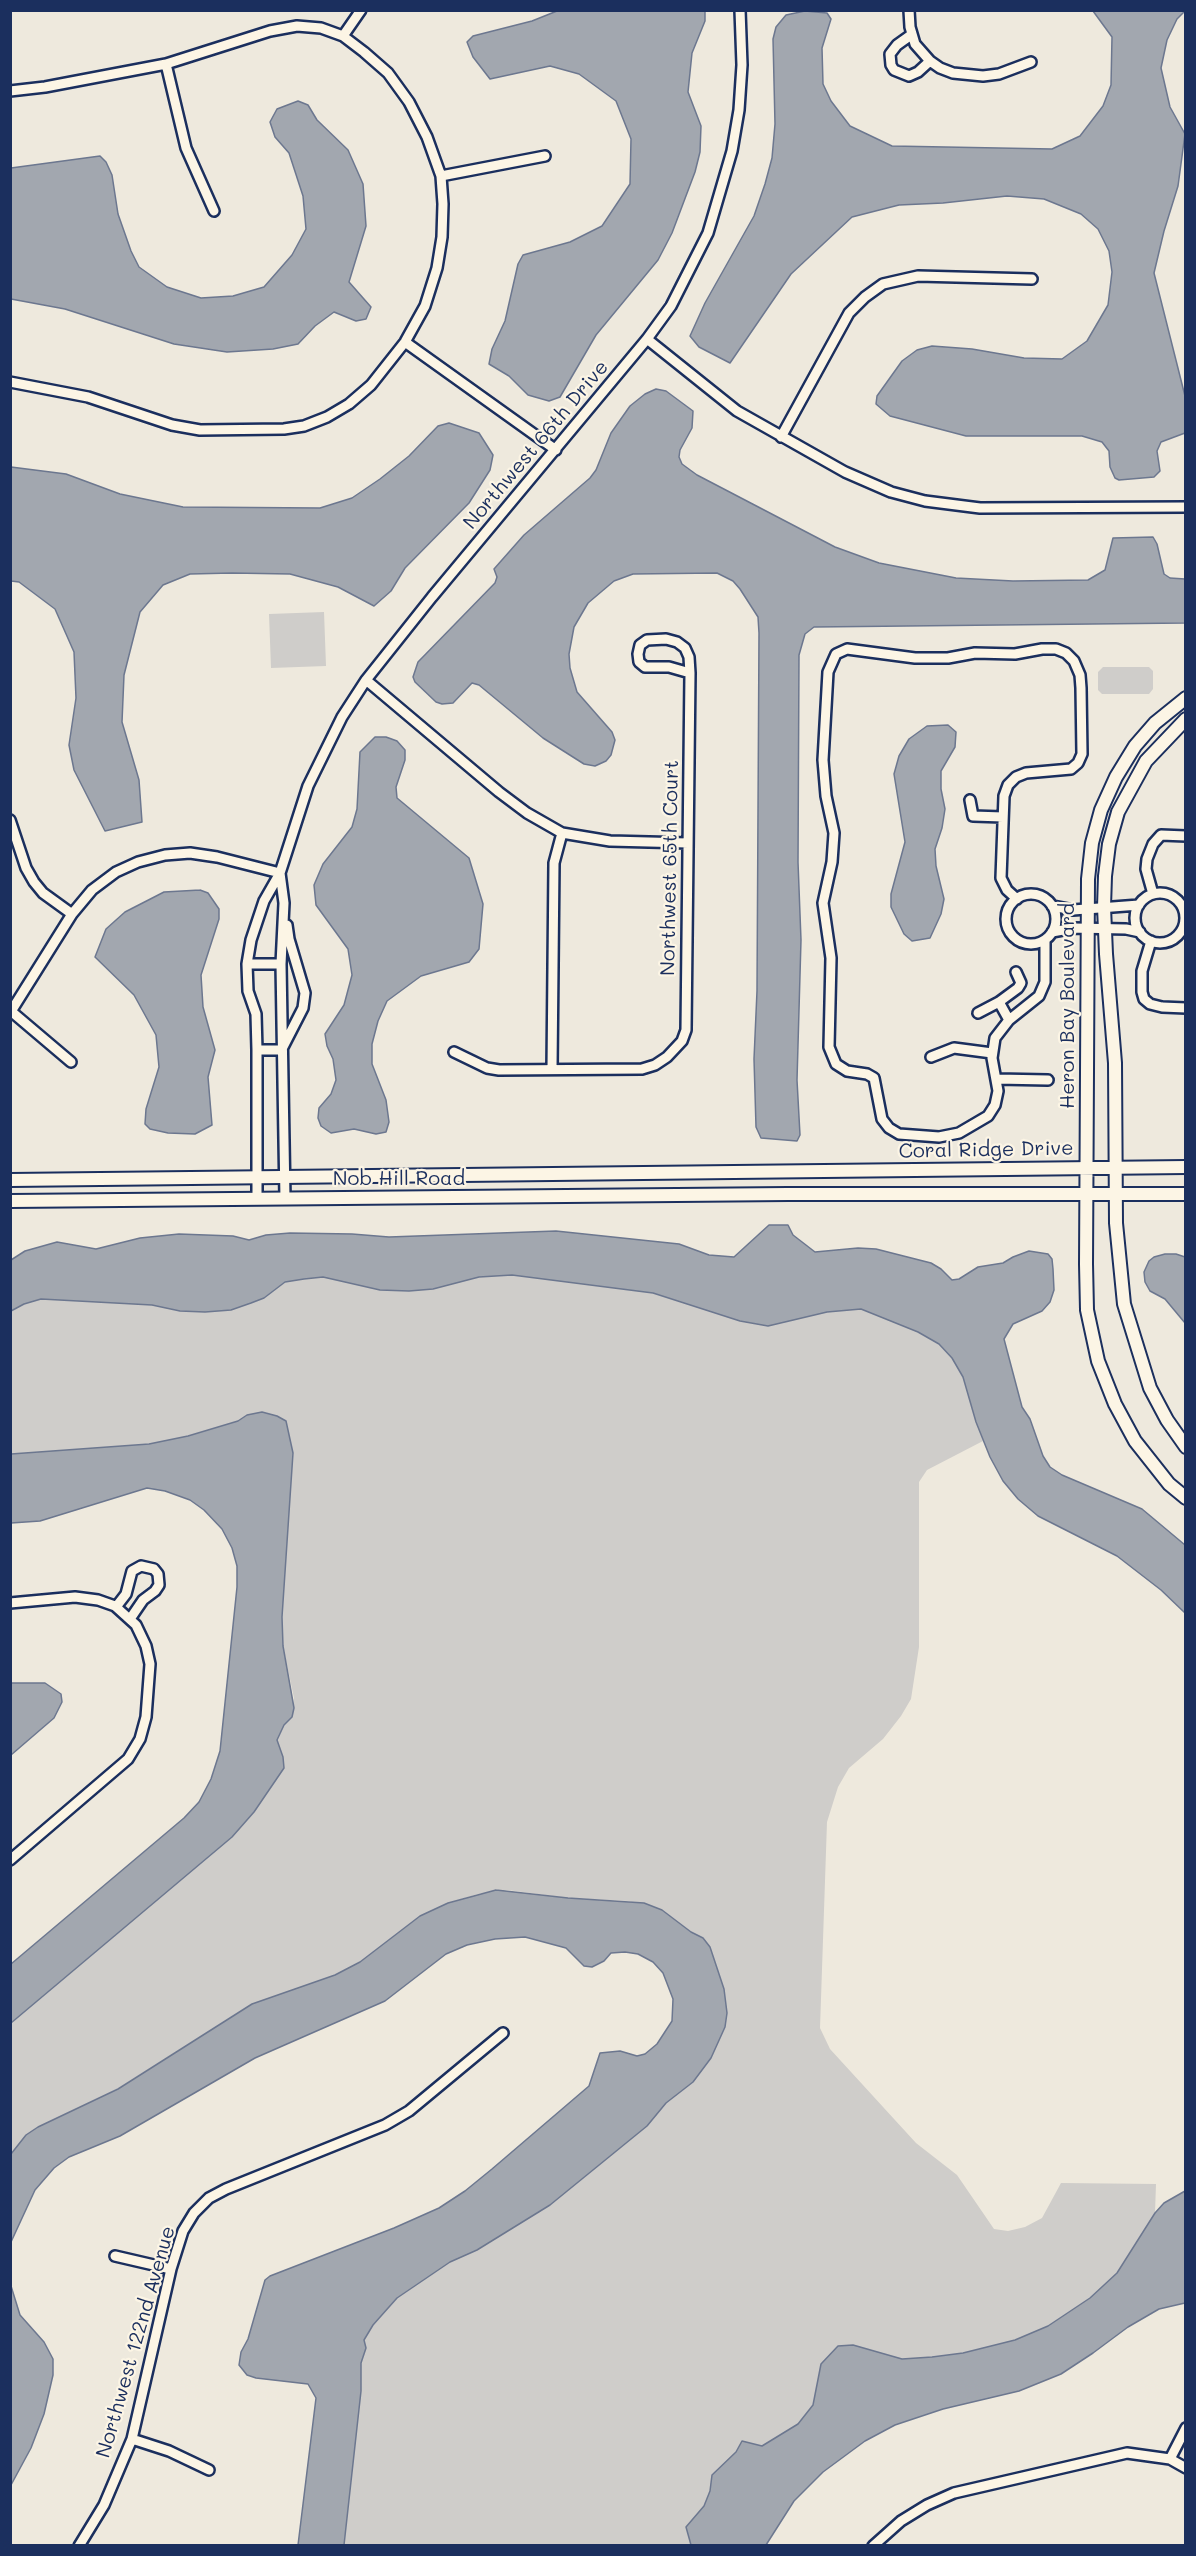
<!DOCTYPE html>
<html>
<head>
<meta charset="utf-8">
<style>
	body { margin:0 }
	#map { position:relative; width:1196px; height:2556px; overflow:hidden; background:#eee9dd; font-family:Mali,sans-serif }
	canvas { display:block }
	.frame { position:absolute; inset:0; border:12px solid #1b2f5e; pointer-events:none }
</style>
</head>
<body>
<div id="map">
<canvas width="1196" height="2556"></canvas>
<div class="frame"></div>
</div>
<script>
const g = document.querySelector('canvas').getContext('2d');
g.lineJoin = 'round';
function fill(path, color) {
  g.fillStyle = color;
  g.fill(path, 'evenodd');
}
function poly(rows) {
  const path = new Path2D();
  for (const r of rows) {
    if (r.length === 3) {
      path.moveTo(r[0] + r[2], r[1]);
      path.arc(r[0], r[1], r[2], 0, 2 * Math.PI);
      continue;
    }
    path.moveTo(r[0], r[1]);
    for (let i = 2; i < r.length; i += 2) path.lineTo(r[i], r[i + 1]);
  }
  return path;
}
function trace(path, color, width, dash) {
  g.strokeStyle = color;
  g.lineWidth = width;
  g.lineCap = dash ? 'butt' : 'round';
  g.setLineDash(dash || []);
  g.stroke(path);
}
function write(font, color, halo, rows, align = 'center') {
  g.font = font + ' Mali,sans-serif';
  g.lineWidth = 4.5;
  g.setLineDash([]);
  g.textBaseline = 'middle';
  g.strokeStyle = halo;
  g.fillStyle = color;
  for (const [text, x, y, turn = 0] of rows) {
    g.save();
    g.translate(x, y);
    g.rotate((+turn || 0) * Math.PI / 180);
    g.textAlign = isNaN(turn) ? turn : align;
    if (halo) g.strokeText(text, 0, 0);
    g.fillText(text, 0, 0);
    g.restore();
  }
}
const green = poly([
	[324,612,326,666,271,668,269,614],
	[1103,667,1149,667,1153,671,1153,689,1149,694,1102,694,1098,690,1098,672],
	[512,1275,653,1293,740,1321,768,1326,827,1312,861,1309,918,1332,939,1344,952,1358,963,1377,983,1441,927,1470,919,1482,919,1647,911,1699,901,1716,883,1739,849,1768,838,1787,827,1822,820,2028,830,2049,916,2143,957,2175,994,2229,1008,2231,1025,2227,1042,2218,1061,2183,1156,2184,1155,2213,1117,2273,1090,2298,1048,2326,1015,2340,963,2353,932,2357,902,2359,853,2345,821,2364,813,2405,798,2424,762,2446,742,2442,736,2452,713,2475,710,2491,704,2506,686,2527,691,2545,344,2545,361,2391,361,2363,366,2348,364,2340,373,2325,397,2298,450,2262,477,2250,550,2205,647,2126,666,2103,693,2082,716,2047,725,2027,724,1989,710,1947,703,1938,691,1932,662,1910,628,1901,568,1898,507,1890,478,1894,448,1903,420,1916,360,1962,335,1975,252,2004,117,2089,38,2127,11,2154,11,2023,232,1837,254,1812,284,1768,277,1741,284,1725,292,1717,294,1698,283,1646,282,1617,293,1453,247,1415,238,1421,188,1436,149,1444,11,1454,11,1311,24,1304,41,1299,152,1305,180,1311,205,1312,231,1310,264,1298,285,1282,304,1279,323,1277,338,1279,380,1290,433,1289,479,1277]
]);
const water = poly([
	[557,11,705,11,705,21,692,53,688,92,701,126,700,152,695,172,672,233,658,260,596,335,560,397,549,401,528,395,509,376,489,364,492,349,505,321,518,264,523,255,570,242,602,226,630,184,631,139,616,101,579,74,550,66,490,79,473,57,467,42,473,36,532,21,557,11],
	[805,11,827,13,831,19,822,48,823,84,831,101,850,126,892,146,1052,149,1080,136,1103,106,1111,85,1112,37,1093,11,1185,11,1177,19,1167,40,1161,68,1170,107,1185,134,1178,186,1164,231,1154,273,1185,396,1185,433,1161,442,1157,451,1160,471,1154,477,1119,480,1115,478,1110,467,1109,451,1102,442,1082,436,966,436,890,416,876,404,877,396,902,361,917,350,932,346,972,349,1024,358,1062,359,1087,341,1108,305,1112,272,1109,251,1098,229,1081,214,1044,199,1007,196,943,203,899,205,852,217,791,274,730,363,699,347,690,336,705,303,754,216,765,184,772,158,775,124,773,39,776,27,786,15,805,11],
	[298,101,308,105,317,120,348,150,363,184,366,226,349,282,371,307,366,319,356,321,334,312,315,326,298,344,273,349,227,352,174,344,65,309,11,299,11,168,100,156,106,162,112,175,118,214,131,251,139,267,167,287,201,298,233,296,264,287,292,255,306,229,303,196,289,153,275,137,270,122,277,109,298,101],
	[656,389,666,391,693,411,692,428,680,450,679,457,682,464,697,475,835,547,879,563,956,578,1013,581,1088,580,1105,570,1113,538,1153,537,1157,544,1164,574,1170,578,1185,579,1185,623,814,627,805,634,799,655,798,862,801,940,797,1080,800,1135,797,1141,761,1138,756,1127,754,1059,757,991,759,633,758,617,740,589,733,581,717,573,633,574,614,581,588,603,574,627,569,654,570,668,577,692,612,732,615,740,611,755,606,761,595,766,584,764,543,738,479,685,472,683,453,703,442,704,436,702,415,682,413,677,418,662,495,583,497,577,494,569,524,535,590,478,596,470,611,433,630,406,645,394,656,389],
	[449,423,479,433,493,455,490,470,469,503,405,568,391,591,374,606,338,587,290,574,232,573,190,574,163,585,140,612,124,675,122,722,139,780,142,822,105,831,74,770,69,745,76,698,74,652,55,609,19,582,11,581,11,467,66,474,120,494,183,507,320,508,352,498,380,479,409,456,438,426,449,423],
	[948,725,956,732,955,747,941,771,941,789,945,809,942,828,935,849,936,866,944,899,941,914,930,938,912,941,904,934,891,907,891,894,905,842,894,774,899,756,909,739,927,726,948,725],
	[375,737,386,737,397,741,405,750,405,760,396,787,397,798,469,858,483,904,479,949,469,962,421,976,387,1001,378,1021,372,1044,372,1064,386,1100,389,1122,386,1132,376,1134,354,1129,331,1133,321,1126,318,1118,319,1108,331,1094,336,1080,333,1059,327,1046,325,1034,344,1005,352,975,348,949,316,905,314,885,323,864,352,827,357,809,360,752,375,737],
	[200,890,208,893,219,909,219,919,201,975,203,1007,215,1050,208,1077,212,1125,195,1134,168,1133,150,1129,145,1124,146,1109,159,1067,156,1035,134,995,95,957,106,929,125,912,164,892,200,890],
	[769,1225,788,1225,793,1235,815,1252,858,1248,876,1249,931,1263,941,1269,952,1280,959,1279,978,1267,1003,1263,1013,1257,1029,1251,1048,1254,1052,1259,1053,1269,1054,1290,1050,1302,1042,1311,1013,1324,1004,1339,1022,1407,1030,1419,1043,1456,1050,1467,1062,1475,1142,1509,1185,1545,1185,1613,1161,1590,1117,1556,1038,1516,1018,1499,1003,1481,990,1457,976,1422,963,1377,952,1358,939,1344,918,1332,861,1309,827,1312,768,1326,740,1321,653,1293,512,1275,479,1277,433,1289,409,1291,380,1290,323,1277,304,1279,285,1282,264,1298,251,1303,231,1310,205,1312,180,1311,152,1305,41,1299,24,1304,11,1311,11,1260,25,1251,57,1242,96,1249,140,1238,179,1234,233,1236,249,1240,266,1235,290,1233,352,1234,389,1237,556,1231,679,1244,709,1255,734,1257,769,1225],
	[1165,1254,1176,1254,1185,1257,1185,1323,1165,1299,1150,1291,1145,1282,1144,1272,1149,1261,1154,1257,1165,1254],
	[262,1412,277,1416,286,1421,293,1453,282,1617,283,1646,294,1708,292,1717,284,1725,277,1740,283,1757,284,1768,254,1812,232,1837,11,2023,11,1964,184,1818,199,1802,211,1779,220,1751,237,1587,237,1566,232,1548,222,1529,204,1510,190,1500,165,1491,147,1488,40,1521,11,1523,11,1454,149,1444,188,1436,238,1421,247,1415,262,1412],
	[11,1683,45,1683,61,1694,62,1702,54,1718,11,1755,11,1683],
	[496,1890,568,1898,644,1903,662,1910,691,1932,703,1938,710,1947,724,1989,727,2013,725,2027,711,2058,693,2082,666,2103,647,2126,550,2205,477,2250,450,2262,397,2298,373,2325,364,2340,366,2348,361,2363,361,2391,344,2545,298,2545,316,2398,308,2384,256,2378,247,2375,239,2365,241,2352,248,2339,265,2280,270,2276,394,2228,439,2208,465,2191,492,2169,589,2086,600,2053,620,2051,637,2056,645,2054,657,2044,672,2021,673,1999,663,1973,653,1962,638,1954,625,1952,611,1953,604,1961,592,1967,584,1966,566,1948,525,1937,495,1939,467,1945,446,1954,385,2001,255,2058,120,2136,69,2157,54,2168,35,2190,11,2242,11,2154,26,2135,38,2127,118,2089,252,2004,335,1975,360,1962,420,1916,448,1903,496,1890],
	[1185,2191,1185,2303,1159,2309,1128,2327,1093,2353,1061,2374,1019,2391,943,2409,895,2425,865,2441,823,2472,794,2501,766,2545,691,2545,686,2527,704,2506,710,2491,712,2475,736,2452,742,2441,762,2446,798,2424,813,2405,821,2364,838,2346,853,2345,902,2359,932,2357,963,2353,1015,2340,1048,2326,1090,2298,1117,2273,1155,2213,1164,2203,1185,2191],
	[11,2286,20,2315,44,2342,53,2359,53,2375,44,2414,31,2448,11,2485,11,2286]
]);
const street = poly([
	[909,10,910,27,915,44,930,61,940,68,953,73,983,76,999,74,1031,62],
	[911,35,897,45,890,54,891,65,894,70,909,76,918,72,930,61],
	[343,36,361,10],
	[166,64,186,148,214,211],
	[10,91,45,87,166,64,270,31,297,26,321,28,343,36,364,52,388,73,409,102,427,137,441,176,443,204,442,237,437,268,425,306,405,342,371,385,349,404,327,417,304,426,284,429,200,430,172,425,88,397,10,382],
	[441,176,545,156],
	[647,339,737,411,845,472,891,492,925,501,980,508,1186,507],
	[405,342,556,450],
	[781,437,849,313,865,297,883,284,918,276,1032,279],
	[366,680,499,792,527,813,562,833,610,841,688,843],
	[970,800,973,816,1003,817],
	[10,820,26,868,34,882,43,893,72,914],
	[280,873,284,903,281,964,285,1199],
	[1160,918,25],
	[1153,894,1146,869,1147,859,1153,844,1161,835,1186,836],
	[1031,919,25],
	[1017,899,1007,890,1001,878,1004,796,1008,785,1016,777,1026,773,1071,769,1078,763,1082,754,1081,688,1080,675,1074,661,1066,653,1056,649,1042,649,1015,654,975,653,948,658,915,658,847,649,836,654,828,672,823,760,826,796,834,833,832,862,823,903,831,958,829,1047,836,1064,847,1071,867,1074,874,1078,882,1119,889,1128,899,1134,939,1137,959,1133,988,1116,995,1105,998,1091,992,1058,995,1038,1009,1020,1039,996,1045,982,1045,940],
	[1052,906,1073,910,1139,905],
	[1052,932,1074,928,1126,929,1140,932],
	[1151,941,1142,971,1142,992,1144,999,1150,1004,1162,1007,1186,1008],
	[247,964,281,964],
	[999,1002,1018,988,1021,983,1016,972],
	[12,1012,71,1062],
	[10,1013,72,914,92,890,116,872,138,862,165,855,190,853,217,857,280,873],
	[978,1013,999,1002,1009,1020],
	[283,1047,303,1008,305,993,289,939,287,925],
	[257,1050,282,1050],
	[454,1052,487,1068,499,1070,642,1069,655,1065,667,1057,682,1041,686,1030,690,673,689,657,685,648,677,642,666,639,647,640,640,645,638,654,639,662,645,667,669,667,690,673],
	[931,1057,954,1048,992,1053],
	[552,1069,554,863,562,833],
	[997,1079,1048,1080],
	[257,1199,257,1050,256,1014,248,991,247,964,251,940,264,901,280,873,308,786,342,717,366,680,432,597,647,339,671,306,708,233,732,151,739,110,742,65,740,10],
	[10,1603,75,1597,98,1600,115,1606,136,1625,146,1646,150,1664,146,1717,140,1739,128,1759,10,1860],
	[116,1607,126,1594,132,1571,141,1566,154,1569,158,1574,159,1585,155,1591,143,1600,130,1619],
	[115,2256,171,2269],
	[132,2439,169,2451,209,2470],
	[1170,2459,1186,2428],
	[79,2546,104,2505,132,2439,171,2269,183,2231,194,2213,209,2198,226,2189,385,2125,409,2111,503,2033],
	[873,2546,901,2521,927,2505,954,2493,1127,2453,1170,2459,1186,2468]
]);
const secondary = poly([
	[1186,698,1155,723,1135,746,1116,777,1101,810,1092,843,1088,879,1086,1264,1087,1310,1098,1361,1115,1404,1135,1441,1169,1484,1186,1498],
	[1186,719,1146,761,1118,812,1109,844,1105,876,1104,907,1106,954,1115,1063,1116,1223,1124,1304,1150,1388,1167,1420,1186,1447],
	[10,1180,1186,1167],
	[10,1201,788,1194,1186,1194]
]);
const streetNames = [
	["Northwest 66th Drive",536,445,-50],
	["Northwest 65th Court",670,868,-89],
	["Heron Bay Boulevard",1068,1006,-90],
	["Coral Ridge Drive",986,1150,-1],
	["Nob Hill Road",399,1179],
	["Northwest 122nd Avenue",136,2342,-74]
];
fill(green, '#cfcdca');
fill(water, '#a2a7af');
trace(water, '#6c778f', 1.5);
trace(street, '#1b2f5e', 14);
trace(secondary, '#1b2f5e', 16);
trace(street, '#fcf5e5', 9);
trace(secondary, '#fcf5e5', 12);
write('20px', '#1b2f5e', '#fcf5e5', streetNames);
</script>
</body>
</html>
